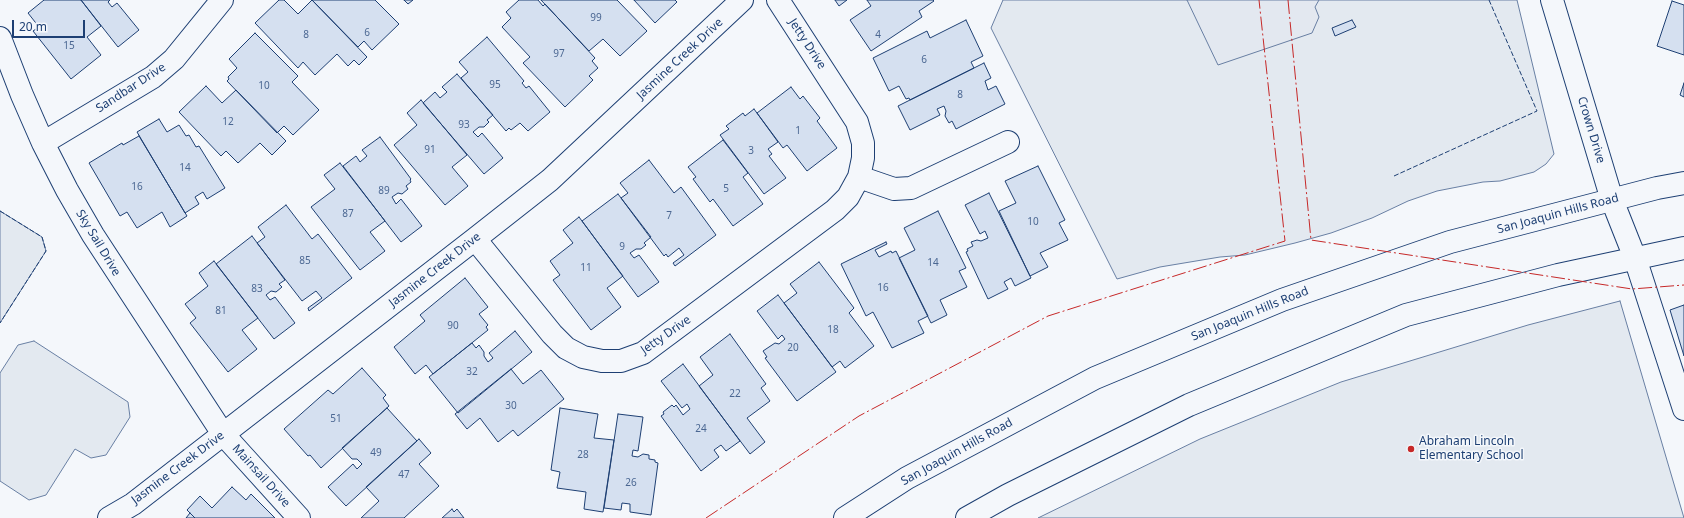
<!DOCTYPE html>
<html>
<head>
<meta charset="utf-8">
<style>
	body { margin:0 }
	#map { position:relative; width:1684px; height:518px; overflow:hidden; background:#f4f7fb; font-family:"Noto Sans",sans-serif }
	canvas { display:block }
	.scale { position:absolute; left:12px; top:20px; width:73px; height:18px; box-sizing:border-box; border:2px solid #1d3f73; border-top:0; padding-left:5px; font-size:12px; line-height:14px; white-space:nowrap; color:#1d3f73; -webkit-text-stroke:3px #f4f7fb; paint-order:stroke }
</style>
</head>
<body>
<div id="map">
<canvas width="1684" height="518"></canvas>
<div class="scale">20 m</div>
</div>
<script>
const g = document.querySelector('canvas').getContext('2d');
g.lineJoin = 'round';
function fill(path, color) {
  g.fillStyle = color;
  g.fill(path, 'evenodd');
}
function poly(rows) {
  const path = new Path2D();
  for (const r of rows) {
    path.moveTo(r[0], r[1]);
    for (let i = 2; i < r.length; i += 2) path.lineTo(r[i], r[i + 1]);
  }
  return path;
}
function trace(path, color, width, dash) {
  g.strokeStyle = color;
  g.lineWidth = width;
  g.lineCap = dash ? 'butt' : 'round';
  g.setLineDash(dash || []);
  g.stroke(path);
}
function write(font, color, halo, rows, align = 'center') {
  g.font = font + ' "Noto Sans",sans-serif';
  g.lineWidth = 3;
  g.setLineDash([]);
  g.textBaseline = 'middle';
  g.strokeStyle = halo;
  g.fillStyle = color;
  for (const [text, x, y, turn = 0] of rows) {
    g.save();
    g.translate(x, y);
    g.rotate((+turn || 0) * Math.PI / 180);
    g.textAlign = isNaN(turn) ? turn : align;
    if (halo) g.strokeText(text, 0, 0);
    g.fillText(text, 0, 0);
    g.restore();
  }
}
const green = poly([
	[1003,0,1517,0,1554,154,1546,164,1534,172,1500,181,1483,182,1437,191,1408,201,1372,218,1331,233,1295,243,1245,255,1220,257,1160,267,1117,279,991,28,1003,0],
	[0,211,42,237,46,251,0,323,0,211],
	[1620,301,1684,518,1038,518,1200,439,1341,382,1528,325,1620,301],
	[34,341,128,402,130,417,106,455,91,458,75,449,46,495,29,500,0,481,0,373,18,345,34,341]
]);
const parking = poly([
	[1187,0,1319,0,1315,7,1319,17,1312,33,1218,65,1187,0]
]);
const building = poly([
	[44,0,81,0,101,26,87,37,101,55,71,79,33,31,39,27,28,13,44,0],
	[81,0,110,0,108,2,112,7,117,3,139,30,118,47,81,0],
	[279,0,284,0,298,14,312,0,367,57,359,65,354,60,348,66,337,54,315,75,303,62,298,68,255,23,279,0],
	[312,0,375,0,399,24,372,50,364,41,358,47,312,0],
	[404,0,413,0,408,4,404,0],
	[519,0,538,0,543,6,545,4,595,58,592,61,598,68,589,76,593,80,565,107,523,63,530,57,502,27,511,18,506,12,519,0],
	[541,0,617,0,647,31,620,56,603,39,589,51,541,0],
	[634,0,675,0,677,2,655,23,634,0],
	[835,0,847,0,839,6,835,0],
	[867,0,933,0,934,1,919,11,922,17,871,51,850,20,871,6,867,0],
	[1672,1,1684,5,1684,55,1657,46,1672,1],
	[966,20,983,56,971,62,974,68,910,100,909,98,906,99,899,86,889,91,873,58,927,31,930,38,966,20],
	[1352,20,1356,27,1335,36,1332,28,1352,20],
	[255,33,298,76,292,82,319,110,293,135,284,126,277,133,227,81,229,79,228,77,237,68,229,59,255,33],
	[487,37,524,81,522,83,526,88,529,86,550,112,528,131,520,123,511,130,509,128,506,131,461,78,468,72,459,62,487,37],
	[984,63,991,78,985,81,988,90,996,86,1005,104,956,129,952,121,949,123,945,116,946,111,944,106,937,109,940,115,910,130,898,106,984,63],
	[457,74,493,115,487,120,489,122,484,127,479,127,473,132,478,137,482,133,503,158,484,174,423,103,435,92,440,98,447,92,442,87,457,74],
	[1684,83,1684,97,1680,95,1684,83],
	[206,86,222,103,236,90,286,141,272,155,260,143,238,163,226,151,221,156,179,112,206,86],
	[791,87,800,99,803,96,820,118,817,121,837,148,807,171,787,145,783,148,757,113,791,87],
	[421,100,467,155,452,167,468,186,445,205,394,145,417,125,407,113,421,100],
	[754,109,778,142,768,149,772,154,769,156,786,178,764,194,720,135,729,129,726,126,743,113,745,116,754,109],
	[159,119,167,132,179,125,186,136,189,135,196,147,199,146,225,188,207,199,203,192,195,197,199,204,185,213,137,132,159,119],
	[139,136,187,216,170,227,162,212,137,228,127,212,120,216,89,163,122,143,123,145,139,136],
	[380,137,411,179,410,180,411,182,406,186,408,189,402,194,398,193,392,197,396,204,401,199,422,226,401,242,343,166,356,156,360,162,367,156,362,150,380,137],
	[723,140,748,173,743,177,763,204,733,226,713,199,710,202,693,179,696,177,688,167,723,140],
	[649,160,674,193,681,187,716,235,675,266,673,263,684,255,679,248,668,257,666,254,664,256,621,198,628,193,620,183,649,160],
	[340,163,385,221,370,232,385,251,360,270,311,207,335,189,324,175,340,163],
	[1038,166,1065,220,1059,223,1068,240,1040,253,1048,267,1030,276,999,211,1016,203,1005,181,1038,166],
	[989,193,1031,278,1015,286,1011,278,1004,282,1008,289,988,299,966,252,968,251,967,249,973,246,971,242,977,240,981,241,988,238,985,231,980,234,965,205,989,193],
	[618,194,651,237,644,243,646,245,641,249,636,249,630,253,634,258,639,255,659,282,638,297,582,221,618,194],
	[286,205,312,239,318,234,352,278,309,311,308,308,322,298,316,291,302,301,257,243,265,237,258,227,286,205],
	[938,211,966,268,959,271,967,287,940,300,947,315,931,323,899,258,915,250,904,228,938,211],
	[579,217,623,276,607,288,621,307,591,330,553,280,560,275,550,261,573,243,563,230,579,217],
	[252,236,285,280,279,284,282,287,276,292,271,291,266,295,270,300,275,297,295,323,274,339,216,264,252,236],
	[886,242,887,244,875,250,879,257,891,251,892,253,896,251,928,316,918,321,924,333,892,348,873,312,866,316,841,264,886,242],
	[214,261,258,318,242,330,257,349,228,372,190,323,196,318,185,304,208,286,199,273,214,261],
	[819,262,854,308,849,313,874,346,845,368,840,361,832,367,784,303,797,293,790,284,819,262],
	[465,278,488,307,479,314,488,325,486,327,488,330,433,374,426,365,415,374,394,347,425,321,420,315,465,278],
	[778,295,836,372,797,401,765,358,767,357,763,351,775,343,779,344,785,339,782,335,778,339,757,311,778,295],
	[1684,305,1684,356,1670,310,1684,305],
	[515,331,532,352,458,413,429,377,472,343,476,348,479,345,484,352,484,356,488,362,493,358,489,353,515,331],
	[730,334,766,384,761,388,770,401,747,418,765,442,750,454,699,386,713,375,700,357,730,334],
	[683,364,740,441,726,451,721,445,714,450,719,457,701,471,661,416,664,414,663,412,672,405,674,407,676,405,683,415,690,409,687,404,682,408,661,381,683,364],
	[362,368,386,395,383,398,389,406,321,468,310,455,308,456,284,429,328,390,333,394,362,368],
	[511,369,523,384,541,370,564,399,518,436,513,430,498,442,480,418,467,429,455,414,511,369],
	[387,408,417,441,346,506,328,487,353,464,357,469,362,464,357,459,352,459,342,448,387,408],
	[560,408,598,414,594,438,614,440,603,512,584,509,586,492,557,488,560,472,551,470,560,408],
	[618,414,643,417,638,451,633,450,632,456,638,457,643,454,649,455,649,459,655,460,655,462,658,463,651,515,630,512,630,504,622,503,621,510,604,508,618,414],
	[419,439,431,453,419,464,439,486,404,518,361,518,379,501,366,487,419,439],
	[232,487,246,500,251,494,275,518,195,518,187,510,200,496,212,508,232,487],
	[452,509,454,512,457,509,464,518,442,518,452,509],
	[190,513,195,518,186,518,190,513]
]);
const minor = poly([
	[1552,0,1612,200,1635,258,1684,409],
	[0,38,22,95,43,143,67,190,93,235,223,434,299,518],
	[43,143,153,77,174,59,222,0],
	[859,177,894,189,911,188,1008,142],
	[475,239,552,334,566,348,583,357,602,361,621,361,643,353,835,210,848,197,859,177,863,158,863,143,857,122,778,0],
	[109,518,133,504,475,239,550,180,742,0]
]);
const major = poly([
	[845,518,907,478,1095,378,1282,300,1450,242,1657,188,1684,183],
	[967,518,1008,495,1189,405,1406,315,1558,275,1684,248]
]);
const fence = poly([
	[1394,176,1537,111,1489,0],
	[0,211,42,237,46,251,0,323]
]);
const power = poly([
	[1288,0,1311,240,1632,289,1684,285],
	[706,518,859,416,1048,316,1285,241,1259,0]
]);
const markers = [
	[1411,449,4,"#c62828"]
];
const numberNames = [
	["99",596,18],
	["6",367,33],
	["8",306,35],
	["4",878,35],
	["15",69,46],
	["97",559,54],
	["6",924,60],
	["95",495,85],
	["10",264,86],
	["8",960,95],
	["12",228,122],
	["93",464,125],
	["1",798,131],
	["91",430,150],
	["3",751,151],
	["14",185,168],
	["16",137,187],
	["5",726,189],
	["89",384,191],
	["87",348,214],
	["7",669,216],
	["10",1033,222],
	["9",622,247],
	["85",305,261],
	["14",933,263],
	["11",586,268],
	["16",883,288],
	["83",257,289],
	["81",221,311],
	["90",453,326],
	["18",833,330],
	["20",793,348],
	["32",472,372],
	["22",735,394],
	["30",511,406],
	["51",336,419],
	["24",701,429],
	["49",376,453],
	["28",583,455],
	["47",404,475],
	["26",631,483]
];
const streetNames = [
	["Jetty Drive",807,44,57],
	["Jasmine Creek Drive",680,59,-43],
	["Sandbar Drive",131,88,-33],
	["Crown Drive",1591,130,73],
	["San Joaquin Hills Road",1558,214,-15],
	["Sky Sail Drive",98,243,59],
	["Jasmine Creek Drive",435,270,-38],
	["San Joaquin Hills Road",1250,314,-22],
	["Jetty Drive",666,335,-35],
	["San Joaquin Hills Road",957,452,-29],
	["Jasmine Creek Drive",178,468,-37],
	["Mainsail Drive",261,476,48]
];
const poiNames = [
	["Abraham Lincoln",1419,442],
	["Elementary School",1419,456]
];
fill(green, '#e3e9f0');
trace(green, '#687fa3', 1);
fill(parking, '#e3e8f0');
trace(parking, '#687fa3', 1);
fill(building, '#d5e0f0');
trace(building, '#1d3f73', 1);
trace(minor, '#1d3f73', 24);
trace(major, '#1d3f73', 24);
trace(minor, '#f4f7fb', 22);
trace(major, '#f4f7fb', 22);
trace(fence, '#1d3f73', 1, [5, 2]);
trace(power, '#c62828', 1, [14, 3, 2, 3]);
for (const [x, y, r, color] of markers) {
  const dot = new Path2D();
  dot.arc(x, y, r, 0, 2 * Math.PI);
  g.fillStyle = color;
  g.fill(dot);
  trace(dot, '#f4f7fb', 1.5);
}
write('10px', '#4b6792', null, numberNames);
write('12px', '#1d3f73', '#f4f7fb', streetNames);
write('12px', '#1d3f73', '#f4f7fb', poiNames, 'left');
</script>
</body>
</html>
